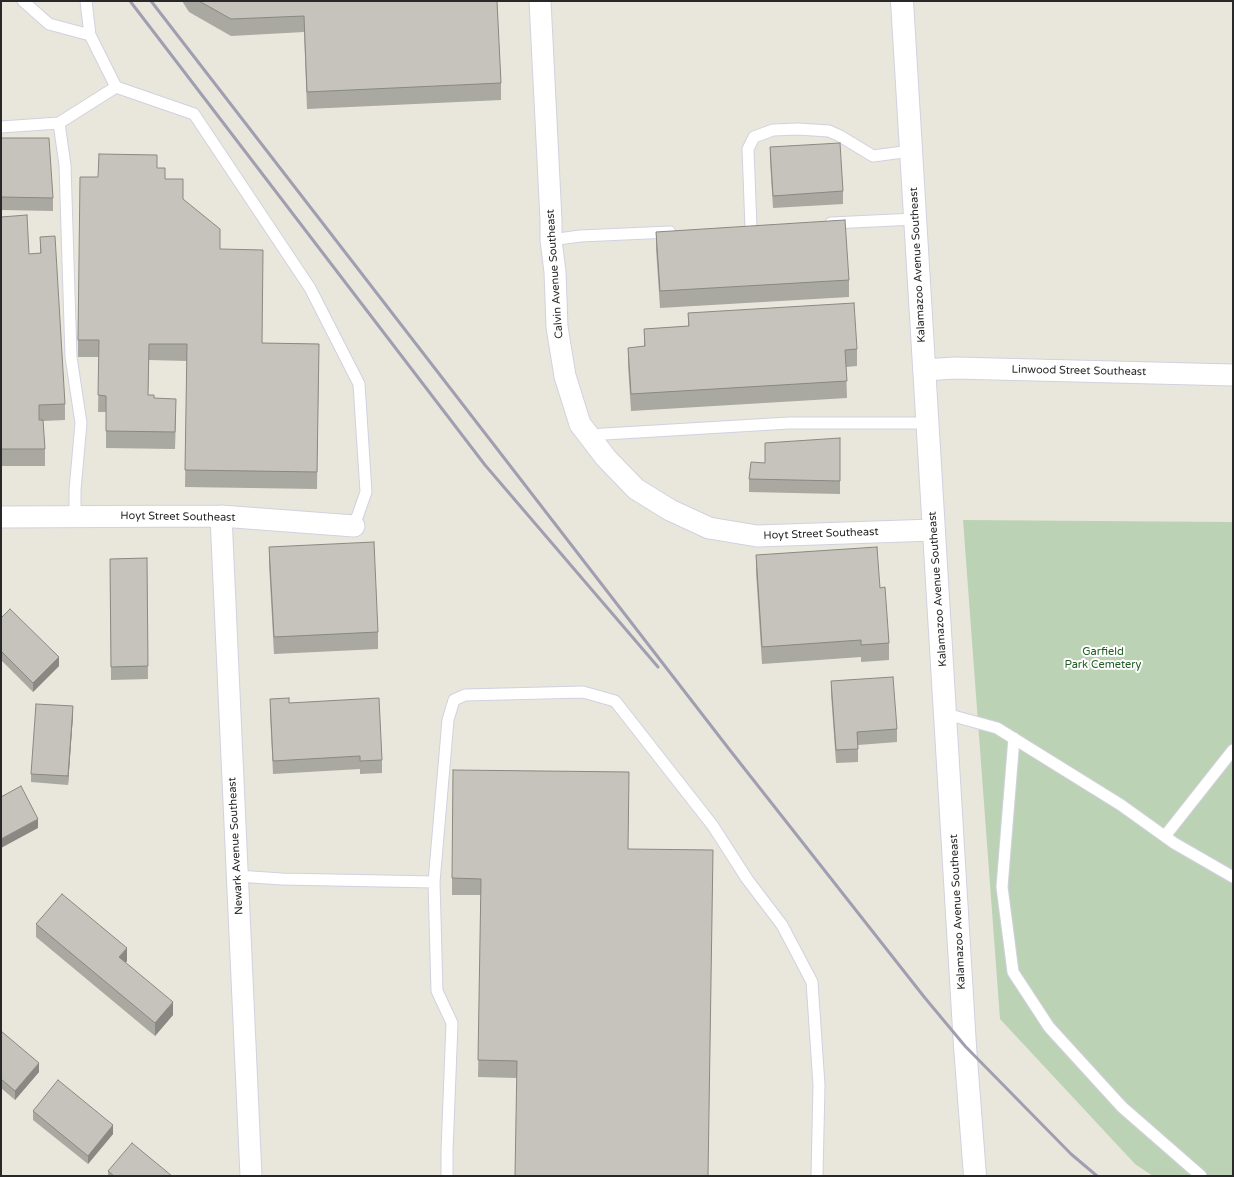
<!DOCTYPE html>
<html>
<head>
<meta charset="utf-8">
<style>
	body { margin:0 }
	#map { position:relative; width:1234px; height:1177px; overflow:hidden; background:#e9e7db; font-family:"Varela Round",sans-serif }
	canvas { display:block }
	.frame { position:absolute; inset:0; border:2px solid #282828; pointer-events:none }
</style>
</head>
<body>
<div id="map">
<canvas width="1234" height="1177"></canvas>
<div class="frame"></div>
</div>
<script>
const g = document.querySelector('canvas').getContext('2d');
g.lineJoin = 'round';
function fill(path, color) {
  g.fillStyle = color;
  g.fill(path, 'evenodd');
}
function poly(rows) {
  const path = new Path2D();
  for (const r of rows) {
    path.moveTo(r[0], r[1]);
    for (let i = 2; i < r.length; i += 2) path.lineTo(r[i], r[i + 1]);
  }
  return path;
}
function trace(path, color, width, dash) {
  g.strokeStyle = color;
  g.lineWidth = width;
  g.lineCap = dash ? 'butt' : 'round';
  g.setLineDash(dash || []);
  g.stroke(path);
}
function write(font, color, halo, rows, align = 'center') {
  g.font = font + ' "Varela Round",sans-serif';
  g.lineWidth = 4;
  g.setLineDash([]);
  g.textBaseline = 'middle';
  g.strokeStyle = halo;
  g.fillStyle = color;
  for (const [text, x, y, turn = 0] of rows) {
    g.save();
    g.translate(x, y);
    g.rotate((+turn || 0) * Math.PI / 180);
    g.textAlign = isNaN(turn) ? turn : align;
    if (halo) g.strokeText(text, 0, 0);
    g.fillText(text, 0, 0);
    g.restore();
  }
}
const cemetery = poly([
	[963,520,1233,522,1233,1176,1153,1176,1135,1164,1000,1019]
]);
const lane = poly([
	[23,1,49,24,90,35],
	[86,1,90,35,116,87,194,114,310,288,359,384,366,492,354,526],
	[59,123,65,165,71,357,81,423,75,490,75,516],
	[1,127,59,123,116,87],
	[831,223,915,219],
	[751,228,748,149,754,137,773,130,798,129,829,131,840,136,873,156,911,151],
	[551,240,580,236,670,232],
	[588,435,789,423,928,423],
	[946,714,997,728,1121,805,1174,843,1233,877],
	[1014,738,1002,887,1013,972,1049,1027,1122,1107,1201,1176],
	[1165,836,1233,750],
	[237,876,282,879,434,882],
	[447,1176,447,1151,452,1023,437,991,434,882,448,720,454,700,465,695,583,692,615,701,713,826,747,879,782,925,812,982,819,1085,817,1176]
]);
const street = poly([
	[540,1,551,220,551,240,555,272,557,327,565,376,580,424,606,458,636,489,670,510,709,528,757,536,934,530],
	[924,370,955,368,1233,375],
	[221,516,251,1176],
	[1,517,221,516,354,526]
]);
const secondary = poly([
	[902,1,965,1046,975,1176]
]);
const rail = poly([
	[130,1,485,465,658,667],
	[151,1,729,749,925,998,965,1046,1071,1154,1097,1176]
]);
const wall = poly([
	[182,1,497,1,501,83,501,100,307,109,304,32,231,36,189,12],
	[1,138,53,198,53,211,1,210],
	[770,147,843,191,843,204,773,208,770,160],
	[157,168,165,179,183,199,220,249,262,343,319,344,317,489,185,487,187,361,149,360,148,395,154,398,176,416,175,449,106,448,106,412,98,412,99,357,78,357,78,340,98,177],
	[1,217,29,254,40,253,40,237,65,404,65,420,43,421,45,449,45,466,1,466],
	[656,232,849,280,849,297,660,308,656,249],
	[688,313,857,349,857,366,846,367,847,398,631,411,628,365,628,348,644,347,644,329,688,326],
	[840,438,840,494,749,492,749,479,765,463],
	[269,547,378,632,378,649,274,654,269,564],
	[756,555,880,588,889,643,889,660,861,662,861,657,762,664,756,572],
	[147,558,148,679,111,680,110,559],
	[1,618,59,666,33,692,1,660],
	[831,681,897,729,897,742,858,745,858,762,836,763,831,694],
	[270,699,289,703,382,760,382,773,360,774,360,769,273,774,270,712],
	[73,715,68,785,31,782,31,774],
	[629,772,517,1078,478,1077,481,895,452,895,452,878],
	[36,924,127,961,125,963,173,1015,155,1036,36,937],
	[1,1031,39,1072,15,1100,1,1088],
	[33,1111,113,1134,88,1164,33,1120],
	[108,1171,172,1176,108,1176]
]);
const shadedWall = poly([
	[59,657,59,666,33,692,33,683],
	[73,706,73,715,68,785,68,776],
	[38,819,38,828,1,848,1,839],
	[127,948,127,961,119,970,119,957],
	[173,1002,173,1015,155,1036,155,1023],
	[39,1063,39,1072,15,1100,15,1091],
	[113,1125,113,1134,88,1164,88,1156]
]);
const building = poly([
	[199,1,497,1,501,83,307,92,304,16,231,19,199,1],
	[1,138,49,138,53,198,1,197,1,138],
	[840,143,843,191,773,196,770,147,840,143],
	[99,154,157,155,157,168,165,168,165,179,183,179,183,199,220,229,220,249,263,250,262,343,319,344,317,472,185,470,187,344,149,344,148,395,154,395,154,398,176,399,175,432,106,431,106,396,98,395,99,340,78,340,80,177,98,177,99,154],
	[27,215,29,254,41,253,40,237,55,236,65,404,39,405,39,420,43,420,45,449,1,449,1,217,27,215],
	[845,220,849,280,660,291,656,232,845,220],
	[854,303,857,349,845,350,847,381,631,394,628,348,645,346,644,329,689,326,688,313,854,303],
	[840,438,840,481,749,479,751,462,765,463,765,443,840,438],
	[374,542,378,632,274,637,269,547,374,542],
	[877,547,880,588,885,587,889,643,861,645,861,640,762,647,756,555,877,547],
	[147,558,148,666,111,667,110,559,147,558],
	[10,609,59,657,33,683,1,651,1,618,10,609],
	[893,677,897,729,857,732,858,749,836,750,831,681,893,677],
	[289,698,289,703,379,698,382,760,360,761,360,756,273,761,270,699,289,698],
	[36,704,73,706,68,776,31,774,36,704],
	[453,770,629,772,628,849,713,850,708,1176,515,1176,517,1061,478,1060,481,879,452,878,453,770],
	[21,786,38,819,1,839,1,797,21,786],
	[62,894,127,948,119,957,173,1002,155,1023,36,924,62,894],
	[1,1031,39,1063,15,1091,1,1079,1,1031],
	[58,1080,113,1125,88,1156,33,1111,58,1080],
	[132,1143,172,1176,114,1176,108,1171,132,1143]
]);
const streetNames = [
	["Kalamazoo Avenue Southeast",918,265,-93],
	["Calvin Avenue Southeast",555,274,-94],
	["Linwood Street Southeast",1079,371,1],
	["Hoyt Street Southeast",178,517,1],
	["Hoyt Street Southeast",821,534,-2],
	["Kalamazoo Avenue Southeast",938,589,-94],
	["Newark Avenue Southeast",236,846,-93],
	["Kalamazoo Avenue Southeast",958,912,-93]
];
const parkNames = [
	["Garfield",1103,652],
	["Park Cemetery",1103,665]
];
fill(cemetery, '#bcd2b4');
trace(lane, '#d1d1e0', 13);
trace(street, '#d1d1e0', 23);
trace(secondary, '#d1d1e0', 24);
trace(lane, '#fff', 11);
trace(street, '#fff', 21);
trace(secondary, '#fff', 22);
trace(rail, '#a09fb1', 3);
fill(wall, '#a9a8a1');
fill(shadedWall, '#8a8883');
fill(building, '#c5c3bb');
trace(building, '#8a8883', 1);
write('11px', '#282828', '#fff', streetNames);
write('11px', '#205e22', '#fff', parkNames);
</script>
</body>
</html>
